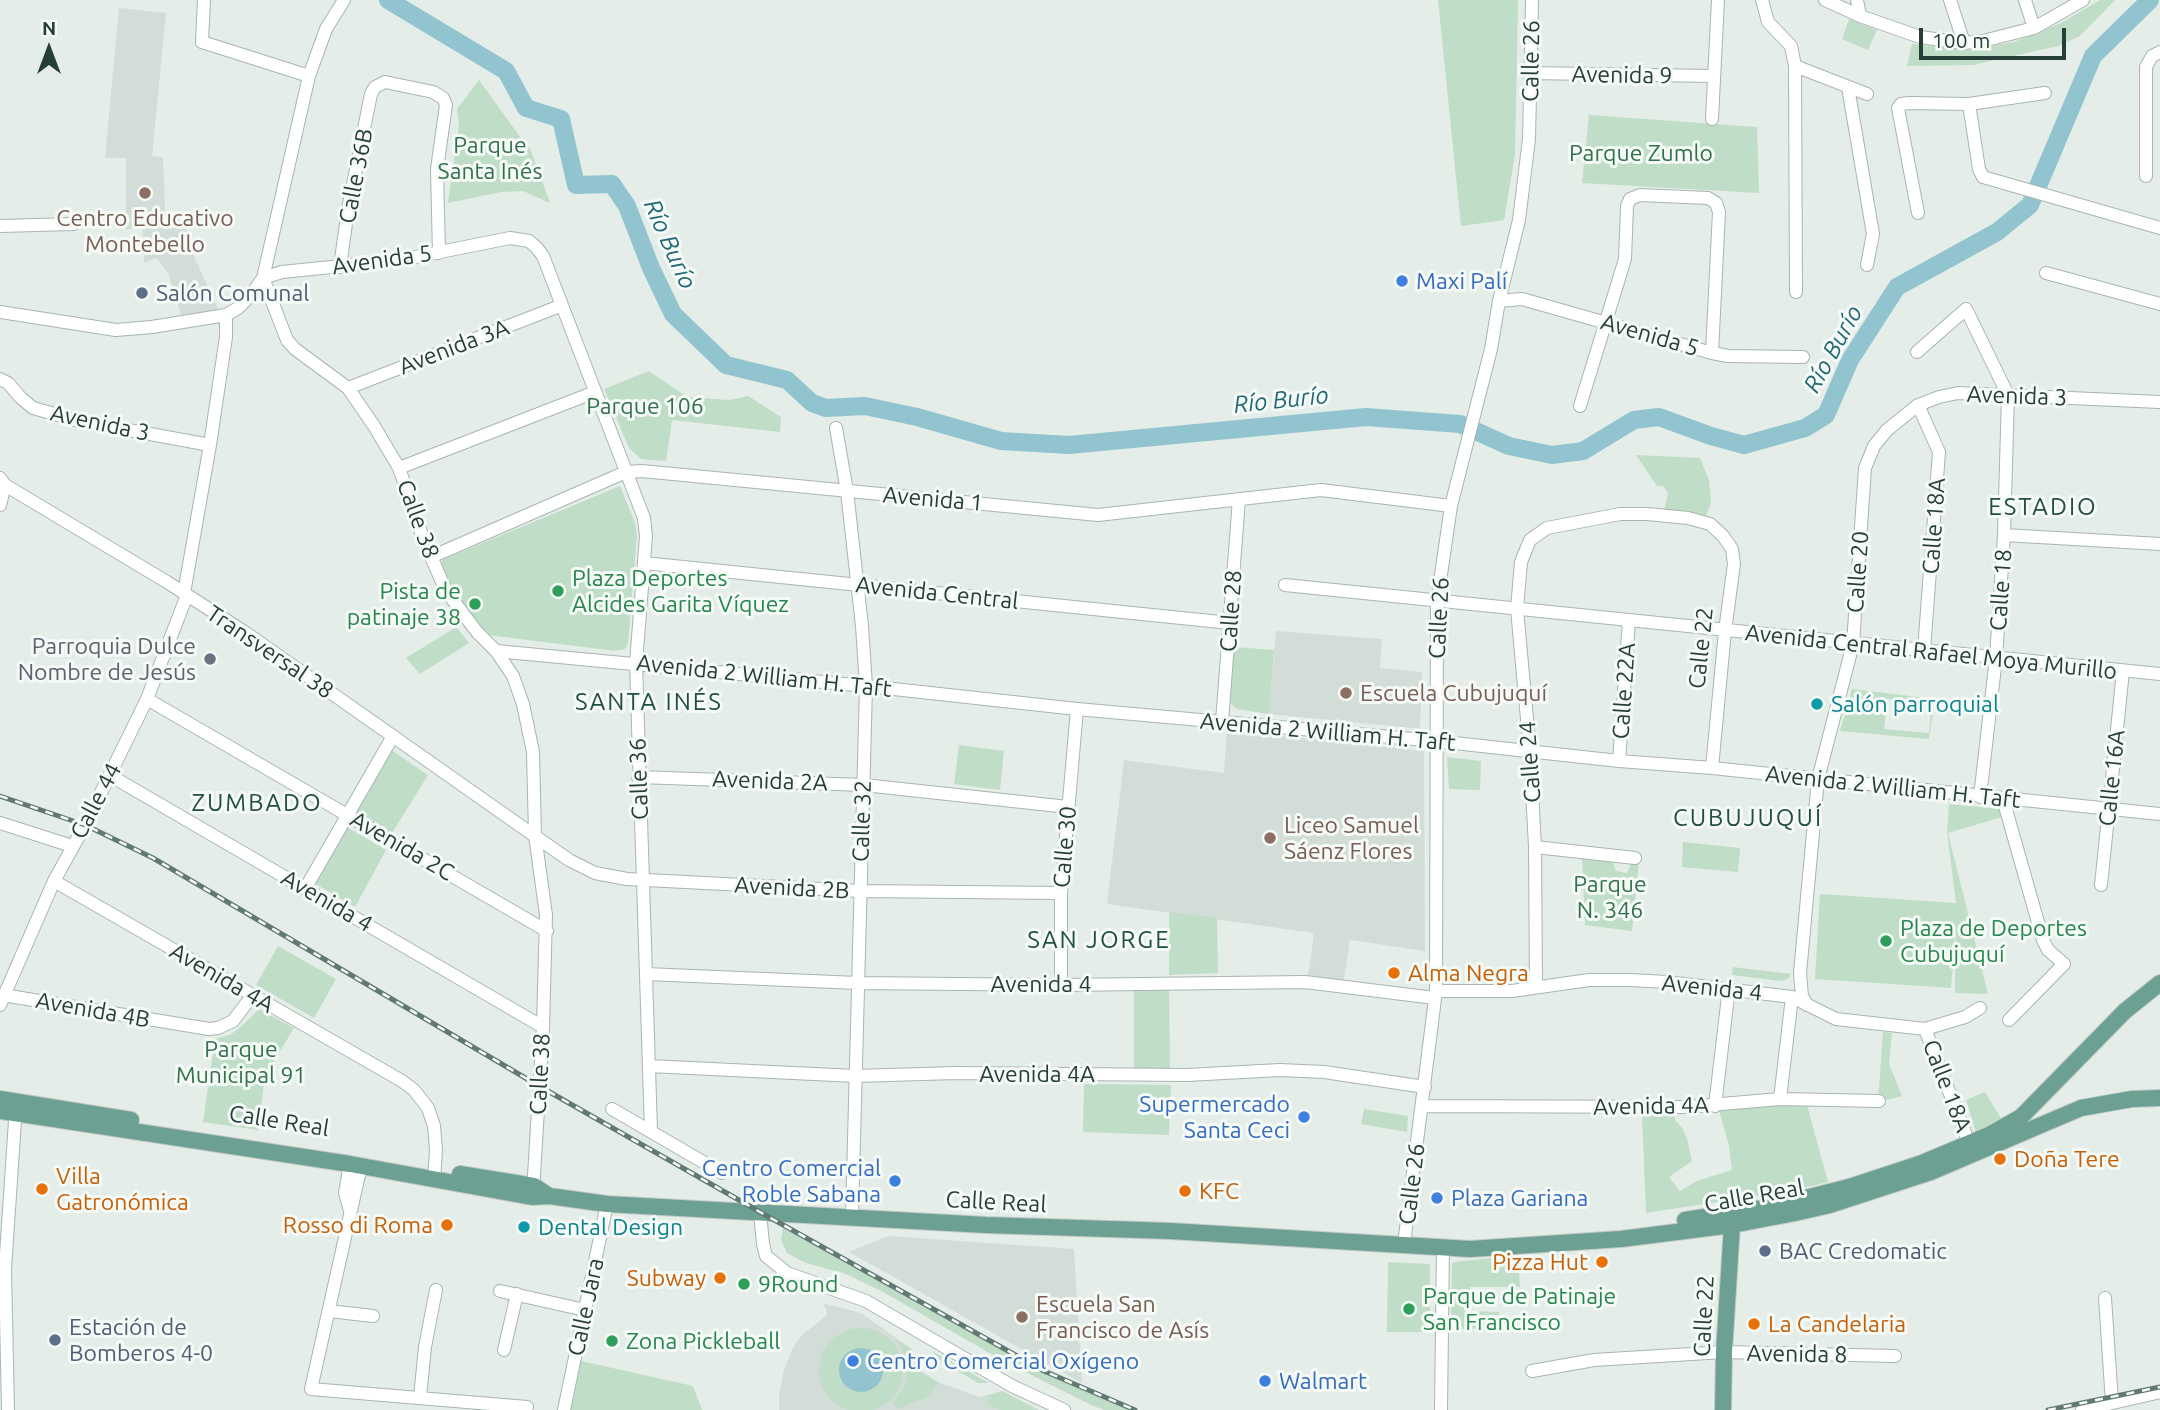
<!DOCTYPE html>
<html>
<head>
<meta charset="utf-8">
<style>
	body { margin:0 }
	#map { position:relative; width:2160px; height:1410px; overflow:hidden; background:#e5ede9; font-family:Ubuntu,sans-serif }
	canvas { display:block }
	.north { position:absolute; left:14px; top:14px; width:70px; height:70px; -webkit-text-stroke:5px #f5faf7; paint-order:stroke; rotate:0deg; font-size:19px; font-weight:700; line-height:28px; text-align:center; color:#253e37 }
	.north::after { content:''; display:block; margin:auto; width:24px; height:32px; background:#253e37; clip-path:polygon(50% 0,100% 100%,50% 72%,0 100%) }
	.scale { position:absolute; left:1919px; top:28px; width:147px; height:32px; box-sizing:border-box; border:4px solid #253e37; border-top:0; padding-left:9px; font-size:21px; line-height:24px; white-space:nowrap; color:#253e37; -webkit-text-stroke:5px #f5faf7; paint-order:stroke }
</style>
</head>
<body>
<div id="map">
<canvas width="2160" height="1410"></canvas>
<div class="north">N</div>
<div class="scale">100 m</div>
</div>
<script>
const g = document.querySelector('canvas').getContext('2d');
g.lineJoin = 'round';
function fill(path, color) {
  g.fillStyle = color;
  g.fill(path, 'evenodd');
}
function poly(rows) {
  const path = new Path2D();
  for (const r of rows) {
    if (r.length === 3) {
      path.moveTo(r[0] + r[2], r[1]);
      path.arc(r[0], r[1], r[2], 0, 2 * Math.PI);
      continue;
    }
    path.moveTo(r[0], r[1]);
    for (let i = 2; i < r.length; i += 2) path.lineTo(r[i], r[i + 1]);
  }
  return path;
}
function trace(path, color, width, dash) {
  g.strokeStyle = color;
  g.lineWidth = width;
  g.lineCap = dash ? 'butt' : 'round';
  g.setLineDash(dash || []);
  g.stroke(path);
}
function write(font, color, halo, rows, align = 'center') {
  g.font = font + ' Ubuntu,sans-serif';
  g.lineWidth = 6;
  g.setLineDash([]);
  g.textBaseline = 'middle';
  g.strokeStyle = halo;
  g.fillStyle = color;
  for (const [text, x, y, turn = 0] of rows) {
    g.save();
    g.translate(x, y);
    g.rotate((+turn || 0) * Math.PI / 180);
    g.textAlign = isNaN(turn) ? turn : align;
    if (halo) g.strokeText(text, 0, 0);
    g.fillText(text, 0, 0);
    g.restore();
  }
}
const built = poly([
	[119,8,166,13,152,156,163,157,166,228,187,228,182,251,192,252,218,309,182,317,168,273,157,258,144,263,143,229,126,229,126,158,105,158],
	[1276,631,1382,639,1380,668,1422,672,1420,729,1269,714],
	[1227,730,1424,751,1425,951,1350,940,1344,980,1308,976,1314,933,1107,904,1124,760,1224,773],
	[888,1236,1074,1249,1082,1383,849,1252],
	[822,1303,861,1313,912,1349,923,1373,938,1382,980,1397,1002,1391,1040,1410,779,1410,779,1396,784,1370,793,1348,802,1335,827,1315,826,1308]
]);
const green = poly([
	[1438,0,1518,0,1515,155,1504,220,1461,226],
	[2100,0,2115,0,2080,36,2058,46,1973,65,1907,66,1912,44,1968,50,2014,42,2061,23],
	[1849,19,1877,30,1868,50,1842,39],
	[479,80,523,141,530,148,550,203,523,191,501,192,448,203,459,125,457,109],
	[1589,115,1757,127,1759,193,1582,183],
	[649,371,687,397,729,400,748,396,781,417,780,432,672,420,666,461,641,459,629,448,604,389],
	[1636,455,1700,458,1709,480,1711,503,1706,516,1695,513,1664,511,1668,493,1663,486,1657,486],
	[620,486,635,523,637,536,628,643,625,649,615,651,488,635,457,598,441,569,442,560],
	[456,627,469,643,420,674,406,658],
	[1234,647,1274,650,1269,714,1237,709,1230,703],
	[1852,689,1935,699,1929,739,1840,731],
	[1887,699,1932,703,1929,733,1884,729],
	[959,745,1004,751,1000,790,954,784],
	[391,750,428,775,392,833,354,812],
	[1447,757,1481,761,1480,790,1449,789],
	[1949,804,2000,809,2002,817,1948,833,1988,994,1955,993,1956,925,1951,988,1815,979,1820,894,1956,903,1947,832],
	[347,827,386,850,355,907,314,883],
	[1683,842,1740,848,1738,872,1682,867],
	[1582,857,1612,859,1616,871,1627,873,1632,861,1639,861,1632,931,1585,925],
	[1169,912,1217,918,1218,973,1169,975],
	[278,946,336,979,314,1018,256,985],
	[1733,967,1791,974,1789,978,1782,981,1732,975],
	[1134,989,1169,989,1170,1068,1134,1068],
	[259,1009,294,1028,265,1076,258,1130,203,1122,215,1039,230,1035,242,1026],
	[1883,1032,1892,1033,1889,1064,1902,1096,1878,1102],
	[1084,1084,1171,1085,1169,1135,1083,1132],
	[1985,1092,2001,1118,1976,1132,1966,1100],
	[1772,1104,1807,1105,1828,1182,1795,1190,1646,1213,1642,1114,1675,1115,1675,1120,1683,1129,1687,1139,1692,1161,1669,1177,1680,1191,1697,1181,1732,1170,1729,1146,1719,1110],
	[1364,1109,1408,1116,1407,1132,1361,1124],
	[783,1228,844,1259,1044,1371,1135,1410,1105,1410,1091,1405,1007,1363,883,1292,846,1274,806,1263,787,1253,781,1240],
	[1518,1255,1520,1287,1470,1287,1468,1311,1499,1312,1499,1315,1494,1315,1493,1328,1451,1329,1452,1264,1454,1262],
	[1388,1262,1430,1264,1430,1332,1387,1332],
	[861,1370,42],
	[896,1340,912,1349,923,1373,938,1382,930,1396,897,1409,893,1403,906,1383,907,1365,903,1350],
	[932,1351,989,1383,978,1383,939,1360],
	[581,1361,693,1386,702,1410,571,1410],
	[1002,1391,1038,1410,1000,1410,986,1403,989,1396]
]);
const water = poly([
	[861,1370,22]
]);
const river = poly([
	[388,0,506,71,526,108,561,119,576,185,612,184,627,206,651,268,673,314,726,365,787,380,812,403,826,408,865,406,917,417,1001,441,1069,445,1366,417,1460,424,1509,446,1552,455,1583,451,1634,420,1659,417,1711,436,1744,445,1805,428,1826,415,1850,360,1897,287,1997,232,2030,205,2093,56,2150,0]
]);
const minor = poly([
	[204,0,202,42,309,76],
	[344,0,326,29,309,76,263,278,287,340,295,349,348,388,374,426,399,468,423,538,446,591,477,632,496,651,513,676,523,704,533,752,535,835,546,915,543,1027,533,1192],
	[1762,0,1768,22,1791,46,1795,66,1796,292],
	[1825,0,1860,16,1920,37,1964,43,1983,41,2034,28,2083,0],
	[1857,0,1860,16],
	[1950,0,1964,43],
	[2025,0,2034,28],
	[1795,66,1867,94],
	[1531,73,1713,76],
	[1848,87,1873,234,1867,265],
	[1969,104,2045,93],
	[1712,119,1718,0],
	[2146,176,2146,67,2152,56,2160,52],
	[1918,213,1898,108,1901,104,1909,103,1969,104,1979,169,1983,177,2160,228],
	[0,226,74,224],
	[340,267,348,209,371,94,375,87,385,82,433,92,443,98,446,105,437,169,439,253],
	[2046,273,2160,304],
	[1499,301,1522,299,1712,353,1728,356,1803,357],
	[0,312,116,330,152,327,226,315,238,308,251,295,263,278,282,272,400,260,510,238,529,241,537,248,543,256,644,518,646,536,636,663,651,1131],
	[1917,352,1966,309,2008,395,2004,535,1996,658,1980,797],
	[0,379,8,383,21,398,33,408,79,421,210,445],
	[348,388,560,306],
	[1918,405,1939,452,1924,650],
	[1580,406,1625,259,1627,206,1630,199,1640,195,1708,198,1716,203,1719,212,1712,353],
	[836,428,847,491,862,626,866,686,852,1216],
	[399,468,595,392],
	[0,478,5,485,167,582,246,633,569,860,595,873,627,879,860,891,1061,893],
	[0,505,5,485],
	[2004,535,2160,544],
	[431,557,626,472,642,471,1098,515,1321,490,1451,506],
	[644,563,1230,623],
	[1285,585,2160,674],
	[184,593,210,445,226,337,226,315],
	[496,651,866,686,1077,709,1436,741,1619,761,1712,768,2160,814],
	[147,699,547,931],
	[1222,722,1239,499],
	[1619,761,1629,620],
	[111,776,543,1027],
	[638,777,864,785,1068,807],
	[2003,799,2043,940,2048,950,2064,964,2009,1020],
	[0,823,72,846],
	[1535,847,1635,858],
	[54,881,402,1081,414,1090,428,1108,434,1126,436,1150,434,1181],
	[2101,885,2123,671],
	[305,889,393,736],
	[646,974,858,983,1061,985,1305,982,1435,998],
	[1061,985,1061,893,1077,709],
	[1536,987,1535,847,1530,752,1517,609,1521,562,1530,540,1547,528,1620,514,1647,514,1688,518,1710,524,1723,536,1732,549,1734,564,1725,631,1712,768],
	[1436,991,1512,991,1589,980,1630,980,1667,982,1792,997,1836,1019,1925,1029,1965,1017,1980,1008],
	[3,995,209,1029,218,1028,233,1021,252,996],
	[0,1005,54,881,85,825,147,699,187,595],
	[1807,1005,1802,996,1800,973,1818,779,1853,644,1865,468,1874,446,1887,430,1918,405,1939,397,1958,393,2160,402],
	[1925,1029,1969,1143],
	[649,1066,855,1076,956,1073,1187,1075,1280,1070,1324,1072,1425,1087],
	[1780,1099,1792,997],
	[1423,1106,1686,1107,1780,1099,1879,1101],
	[1715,1106,1729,988],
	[612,1109,722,1173],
	[361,1166,311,1389,527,1407],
	[350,1211,345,1193,350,1164],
	[760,1212,763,1244,766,1256,787,1273,866,1301,1012,1386,1064,1410],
	[1404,1244,1436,991,1437,602,1451,506,1491,349,1499,301,1519,220,1529,139,1532,0],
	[500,1291,585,1310],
	[2105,1298,2112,1403],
	[329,1311,373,1316],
	[504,1350,517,1294],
	[1532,1371,1594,1360,1724,1352,1895,1356],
	[420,1397,425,1347,436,1290],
	[8,1410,5,1269,16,1106],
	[564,1410,607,1204],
	[1441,1410,1443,1246],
	[2082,1410,2160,1392]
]);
const major = poly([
	[0,1099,131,1120],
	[0,1111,350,1164,532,1197,549,1196,607,1204,986,1225,1170,1231,1470,1249,1621,1239,1732,1225,1795,1213,1830,1205,1931,1172,2081,1108,2132,1099,2160,1098],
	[460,1174,534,1186,549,1196],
	[1685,1220,1770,1207,1849,1187,1922,1163,1989,1135,2021,1117,2125,1011,2160,983],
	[1723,1410,1724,1352,1732,1225]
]);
const rail = poly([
	[0,796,85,825,153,858,539,1086,760,1212,1044,1371,1135,1410],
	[2048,1410,2160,1387]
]);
const markers = [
	[145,193,7,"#8d6e63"],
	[1402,281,7,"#3f7fe0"],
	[142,293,7,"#5c6f8a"],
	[558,591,7,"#2e9e5b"],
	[475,604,7,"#2e9e5b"],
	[210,659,7,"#6b7280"],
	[1346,693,7,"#8d6e63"],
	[1817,704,7,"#0f9aa8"],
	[1270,838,7,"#8d6e63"],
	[1886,941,7,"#2e9e5b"],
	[1394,973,7,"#e8710a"],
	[1304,1117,7,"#3f7fe0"],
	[2000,1159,7,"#e8710a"],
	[895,1181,7,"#3f7fe0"],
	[42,1189,7,"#e8710a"],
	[1185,1191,7,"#e8710a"],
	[1437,1198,7,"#3f7fe0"],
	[447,1225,7,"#e8710a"],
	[524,1227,7,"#0f9aa8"],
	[1765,1251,7,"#5c6f8a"],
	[1602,1262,7,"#e8710a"],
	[720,1278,7,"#e8710a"],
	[744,1284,7,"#2e9e5b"],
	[1409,1309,7,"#2e9e5b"],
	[1022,1317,7,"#8d6e63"],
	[1754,1324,7,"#e8710a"],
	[55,1340,7,"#5c6f8a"],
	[612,1341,7,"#2e9e5b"],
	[853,1361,7,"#3f7fe0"],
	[1265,1381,7,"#3f7fe0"]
];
const streetNames = [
	["Calle 26",1531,61,-89],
	["Avenida 9",1622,75,1],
	["Calle 36B",356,176,-79],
	["Avenida 5",382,260,-8],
	["Avenida 5",1650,335,16],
	["Avenida 3A",454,347,-21],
	["Avenida 3",2017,396,2],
	["Avenida 3",100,423,12],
	["Avenida 1",933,499,5],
	["Calle 38",418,519,70],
	["Calle 18A",1934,526,-86],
	["Calle 20",1858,572,-86],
	["Calle 18",2001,590,-86],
	["Avenida Central",937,593,6],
	["Calle 28",1231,611,-86],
	["Calle 26",1439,618,-87],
	["Calle 22",1701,648,-84],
	["Transversal 38",270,652,34],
	["Avenida Central Rafael Moya Murillo",1931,652,6],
	["Avenida 2 William H. Taft",764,676,6],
	["Calle 22A",1624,691,-86],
	["Avenida 2 William H. Taft",1328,732,5],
	["Calle 24",1530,762,-94],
	["Calle 16A",2112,778,-84],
	["Calle 36",639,779,-92],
	["Avenida 2A",770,781,2],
	["Avenida 2 William H. Taft",1893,787,6],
	["Calle 44",96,801,-62],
	["Calle 32",862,821,-88],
	["Avenida 2C",402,846,30],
	["Calle 30",1065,847,-85],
	["Avenida 2B",792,888,3],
	["Avenida 4",327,901,30],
	["Avenida 4A",222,978,30],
	["Avenida 4",1041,984],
	["Avenida 4",1712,988,6],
	["Avenida 4B",93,1010,10],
	["Calle 38",540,1074,-87],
	["Avenida 4A",1037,1074],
	["Calle 18A",1947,1086,69],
	["Avenida 4A",1651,1106,-1],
	["Calle Real",279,1121,9],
	["Calle 26",1412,1184,-83],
	["Calle Real",1754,1196,-10],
	["Calle Real",996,1202,3],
	["Calle Jara",586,1307,-78],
	["Calle 22",1704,1316,-87],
	["Avenida 8",1797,1354,1]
];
const parkNames = [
	["Parque",490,145],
	["Santa Inés",490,171],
	["Parque Zumlo",1641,153],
	["Parque 106",645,406],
	["Parque",1610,884],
	["N. 346",1610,910],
	["Parque",241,1049],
	["Municipal 91",241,1075]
];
const educationNames = [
	["Centro Educativo",145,218,"center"],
	["Montebello",145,244,"center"],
	["Escuela Cubujuquí",1360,693],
	["Liceo Samuel",1284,825],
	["Sáenz Flores",1284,851],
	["Escuela San",1036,1304],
	["Francisco de Asís",1036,1330]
];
const shopNames = [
	["Maxi Palí",1416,281],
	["Supermercado",1290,1104,"right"],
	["Santa Ceci",1290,1130,"right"],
	["Centro Comercial",881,1168,"right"],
	["Roble Sabana",881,1194,"right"],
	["Plaza Gariana",1451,1198],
	["Centro Comercial Oxígeno",867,1361],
	["Walmart",1279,1381]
];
const serviceNames = [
	["Salón Comunal",156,293],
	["BAC Credomatic",1779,1251],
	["Estación de",69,1327],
	["Bomberos 4-0",69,1353]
];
const leisureNames = [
	["Plaza Deportes",572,578],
	["Alcides Garita Víquez",572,604],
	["Pista de",461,591,"right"],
	["patinaje 38",461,617,"right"],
	["Plaza de Deportes",1900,928],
	["Cubujuquí",1900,954],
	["9Round",758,1284],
	["Parque de Patinaje",1423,1296],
	["San Francisco",1423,1322],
	["Zona Pickleball",626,1341]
];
const worshipNames = [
	["Parroquia Dulce",196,646],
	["Nombre de Jesús",196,672]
];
const cultureNames = [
	["Salón parroquial",1831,704],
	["Dental Design",538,1227]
];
const foodNames = [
	["Alma Negra",1408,973],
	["Doña Tere",2014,1159],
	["Villa",56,1176],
	["Gatronómica",56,1202],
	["KFC",1199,1191],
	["Rosso di Roma",433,1225,"right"],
	["Pizza Hut",1588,1262,"right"],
	["Subway",706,1278,"right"],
	["La Candelaria",1768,1324]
];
const waterNames = [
	["Río Burío",670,244,66],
	["Río Burío",1833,349,-61],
	["Río Burío",1281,400,-6]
];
const neighbourhoodNames = [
	["ESTADIO",2043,507],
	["SANTA INÉS",649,702],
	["ZUMBADO",257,803],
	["CUBUJUQUÍ",1748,818],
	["SAN JORGE",1099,940]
];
fill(built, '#d3ddd8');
fill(green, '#bfddc7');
fill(water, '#91c4ce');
trace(river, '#91c4ce', 18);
trace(minor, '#a8b5b0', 14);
trace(major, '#c2c9c7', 18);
trace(minor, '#fff', 12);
trace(major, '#6ca092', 16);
trace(rail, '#607972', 5);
trace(rail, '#f5faf7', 2.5, [8]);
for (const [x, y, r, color] of markers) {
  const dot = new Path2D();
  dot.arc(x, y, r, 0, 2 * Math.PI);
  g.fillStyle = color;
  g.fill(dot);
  trace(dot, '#f5faf7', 2.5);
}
write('23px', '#253e37', '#f5faf7', streetNames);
write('23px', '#31724b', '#f5faf7', parkNames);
write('23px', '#785e54', '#f5faf7', educationNames, 'left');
write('23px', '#366cbe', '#f5faf7', shopNames, 'left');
write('23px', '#4e5e75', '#f5faf7', serviceNames, 'left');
write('23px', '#27864d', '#f5faf7', leisureNames, 'left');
write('23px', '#5b616d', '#f5faf7', worshipNames, 'right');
write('23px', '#0d838f', '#f5faf7', cultureNames, 'left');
write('23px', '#c56008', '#f5faf7', foodNames, 'left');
write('italic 24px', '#226876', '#f5faf7', waterNames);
g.letterSpacing = '2px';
write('24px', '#224f44', '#f5faf7', neighbourhoodNames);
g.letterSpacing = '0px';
</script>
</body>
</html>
